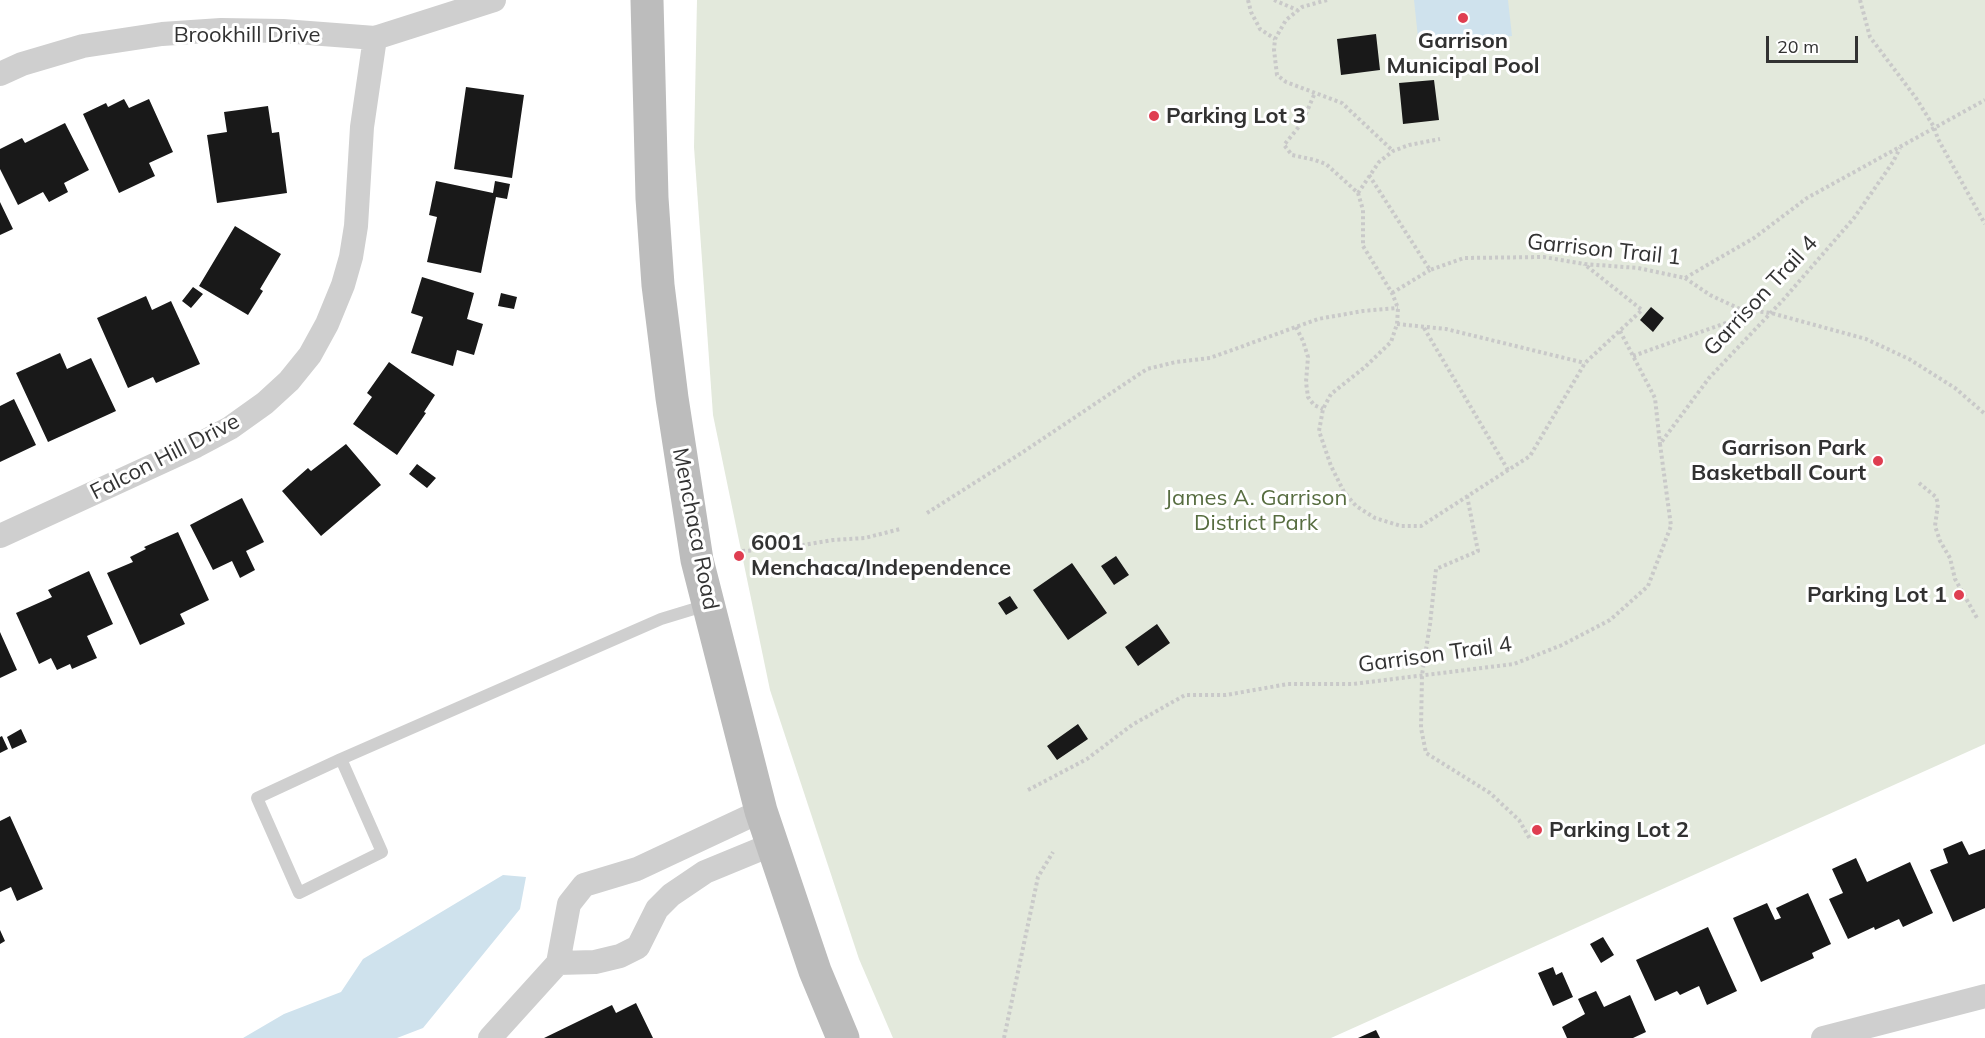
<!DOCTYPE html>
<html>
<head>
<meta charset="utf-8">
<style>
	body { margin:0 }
	#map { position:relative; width:1985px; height:1038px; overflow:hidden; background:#fff; font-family:Mulish,sans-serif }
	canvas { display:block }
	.scale { position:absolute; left:1766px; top:36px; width:92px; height:27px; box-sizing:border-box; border:3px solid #323232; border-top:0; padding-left:8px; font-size:18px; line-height:21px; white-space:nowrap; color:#323232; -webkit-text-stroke:4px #fff; paint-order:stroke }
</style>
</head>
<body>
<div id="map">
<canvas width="1985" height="1038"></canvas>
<div class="scale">20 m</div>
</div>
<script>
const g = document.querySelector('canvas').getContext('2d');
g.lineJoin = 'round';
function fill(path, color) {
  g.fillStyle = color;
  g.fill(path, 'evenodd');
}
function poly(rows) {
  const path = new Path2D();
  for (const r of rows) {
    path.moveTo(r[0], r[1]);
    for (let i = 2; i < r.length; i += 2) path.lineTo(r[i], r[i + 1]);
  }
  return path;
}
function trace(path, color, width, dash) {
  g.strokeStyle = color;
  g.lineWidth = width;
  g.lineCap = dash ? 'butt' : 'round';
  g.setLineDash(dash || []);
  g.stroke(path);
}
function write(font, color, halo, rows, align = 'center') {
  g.font = font + ' Mulish,sans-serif';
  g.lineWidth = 6;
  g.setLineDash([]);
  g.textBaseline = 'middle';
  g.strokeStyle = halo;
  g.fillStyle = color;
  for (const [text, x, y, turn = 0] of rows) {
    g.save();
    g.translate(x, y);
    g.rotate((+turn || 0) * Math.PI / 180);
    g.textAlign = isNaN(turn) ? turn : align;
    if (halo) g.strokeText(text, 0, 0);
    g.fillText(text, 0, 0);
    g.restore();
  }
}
const green = poly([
	[697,0,1985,0,1985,744,1331,1038,893,1038,859,959,770,690,713,415,694,147]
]);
const water = poly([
	[1414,0,1508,0,1512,36,1419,47],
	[503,875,526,877,520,909,423,1028,397,1038,243,1038,284,1014,341,992,363,959]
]);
const building = poly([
	[1376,34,1380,70,1341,75,1337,39],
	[1434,80,1439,120,1403,124,1399,83],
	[466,87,524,95,512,178,454,169],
	[124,99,129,108,149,99,173,152,149,163,155,176,119,193,83,114,106,103,108,107],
	[268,106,272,133,279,132,287,193,217,203,207,135,227,132,224,112],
	[65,123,89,170,64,183,68,192,49,202,43,192,18,205,0,169,0,149,22,138,25,143],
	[436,181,493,193,495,181,510,184,507,199,496,197,481,273,427,262,437,217,429,215],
	[0,202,13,229,0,235],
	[235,226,281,254,260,289,263,291,248,315,199,286],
	[422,277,474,293,467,319,483,324,474,355,457,350,453,366,411,353,423,317,411,313],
	[193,287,203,294,191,308,182,301],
	[501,293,517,297,514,309,498,306],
	[146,296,152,310,171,301,200,364,156,383,153,377,128,388,97,318],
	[1651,307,1664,318,1653,332,1640,320],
	[60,353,67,369,91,358,116,411,48,442,16,373],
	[389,362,435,395,424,412,426,413,397,455,353,424,372,397,367,393],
	[14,399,36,445,0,462,0,406],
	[346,444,381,485,321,536,282,491,308,468,311,471],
	[417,464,436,478,427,488,409,474],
	[242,498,264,542,246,551,255,570,240,578,232,561,213,570,190,525],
	[178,532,209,600,180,614,185,624,140,645,107,573,133,562,130,557,146,549,144,547],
	[1116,556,1129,575,1114,585,1101,566],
	[1072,563,1107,613,1068,640,1033,590],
	[89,571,113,624,87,636,97,658,72,669,70,664,57,670,51,658,39,664,16,613,52,597,48,590],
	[1010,596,1018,608,1006,615,998,603],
	[1157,624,1170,643,1138,666,1125,647],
	[0,632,17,670,0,678],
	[1078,724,1088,739,1057,760,1047,746],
	[21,729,27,742,12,749,7,737],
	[2,736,8,749,0,753,0,737],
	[10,816,43,889,17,901,11,887,0,892,0,821],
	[1962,841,1969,855,1985,849,1985,908,1953,922,1930,870,1948,863,1943,849],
	[1856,858,1867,882,1910,862,1933,913,1903,927,1899,919,1875,930,1874,927,1848,939,1829,899,1843,893,1832,869],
	[1808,893,1831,944,1812,953,1814,958,1761,982,1733,918,1767,903,1775,920,1781,918,1776,908],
	[1708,927,1737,991,1707,1005,1699,986,1680,995,1677,991,1655,1001,1636,960],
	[0,930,5,941,0,944],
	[1603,937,1614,955,1601,963,1590,944],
	[1553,967,1556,975,1562,972,1573,997,1553,1006,1538,973],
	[1596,991,1604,1007,1630,995,1646,1032,1633,1038,1567,1038,1562,1027,1585,1014,1578,999],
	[636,1003,653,1038,544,1038,612,1005,616,1013],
	[1376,1030,1380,1038,1358,1038]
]);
const path = poly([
	[1248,0,1251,12,1260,29,1275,39],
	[1274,0,1297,10],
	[1327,0,1302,7,1286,20,1275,39,1274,50,1277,75,1286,82,1342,103,1393,151],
	[1860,0,1870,37,1916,98,1934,127,1938,139,1985,224],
	[1314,95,1302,123,1284,145,1292,155,1315,160,1326,164,1358,193,1363,210,1363,246,1392,293,1398,308,1397,324,1391,342,1365,367,1331,394,1323,409,1319,431,1331,466,1344,492,1356,506,1375,518,1401,526,1421,526,1530,456,1585,363,1642,310,1584,264],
	[1369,175,1430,270,1464,258,1544,257,1584,264,1638,268,1685,278,1754,238,1807,198,1985,100],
	[1358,193,1379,162,1393,151,1409,145,1440,139],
	[1685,278,1710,295,1740,309,1771,313,1866,339,1909,359,1955,388,1985,414],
	[1392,293,1430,270],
	[1397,324,1446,329,1585,363],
	[1296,327,1303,341,1308,357,1306,382,1308,397,1314,405,1323,409],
	[1424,328,1508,470],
	[1620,331,1655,398,1660,444],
	[1633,356,1757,312],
	[1919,483,1936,497,1938,504,1935,526,1940,541,1950,558,1955,579,1977,618],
	[1467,496,1478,551,1436,569,1430,624,1422,675,1421,728,1426,753,1490,793,1519,820,1530,839],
	[927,513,1023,452,1147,369,1176,362,1210,358,1318,319,1363,311,1398,308],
	[739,556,742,551,780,549,833,540,865,538,900,529],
	[1028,790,1087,759,1132,725,1185,695,1226,695,1288,684,1353,684,1514,664,1562,645,1610,620,1648,586,1671,526,1660,444,1709,378,1783,300,1854,218,1893,162,1900,148],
	[1004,1038,1038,877,1053,852]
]);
const lane = poly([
	[341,759,382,852,299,893,257,798,341,759,661,619,707,605]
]);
const street = poly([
	[0,74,22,64,83,46,162,34,221,30,283,31,375,38,494,0],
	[0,536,196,446,230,428,265,403,289,381,310,355,327,324,343,285,351,257,356,226,362,127,375,38],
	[558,963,595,962,620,956,638,947,657,909,671,895,705,872,773,844],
	[490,1038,558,963,569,904,584,885,637,869,761,811],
	[1823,1038,1985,996]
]);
const secondary = poly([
	[647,0,652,198,658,285,672,398,697,560,761,811,815,971,843,1038]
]);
const markers = [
	[1463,18,6,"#df3e51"],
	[1154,116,6,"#df3e51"],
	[1878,461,6,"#df3e51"],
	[739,556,6,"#df3e51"],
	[1959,595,6,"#df3e51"],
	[1537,830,6,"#df3e51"]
];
const streetNames = [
	["Brookhill Drive",247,35],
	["Garrison Trail 1",1604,250,6],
	["Garrison Trail 4",1761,296,-47],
	["Falcon Hill Drive",165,457,-27],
	["Menchaca Road",695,529,79],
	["Garrison Trail 4",1435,655,-8]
];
const poiNames = [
	["Garrison",1463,41,"center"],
	["Municipal Pool",1463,66,"center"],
	["Parking Lot 3",1166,116],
	["Garrison Park",1866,448,"right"],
	["Basketball Court",1866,473,"right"],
	["6001",751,543],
	["Menchaca/Independence",751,568],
	["Parking Lot 1",1947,595,"right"],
	["Parking Lot 2",1549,830]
];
const parkNames = [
	["James A. Garrison",1256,498],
	["District Park",1256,523]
];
fill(green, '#e3e9dc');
fill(water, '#cfe2ed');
fill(building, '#191919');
trace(path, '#c9c9c9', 4, [3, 3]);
trace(lane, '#cfcfcf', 12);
trace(street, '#cfcfcf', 24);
trace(secondary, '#bcbcbc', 33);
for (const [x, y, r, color] of markers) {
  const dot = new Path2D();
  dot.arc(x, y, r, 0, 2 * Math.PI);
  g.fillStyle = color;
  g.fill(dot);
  trace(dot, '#fff', 2);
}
write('22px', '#323232', '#fff', streetNames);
write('bold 22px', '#323232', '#fff', poiNames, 'left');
write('22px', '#576d40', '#fff', parkNames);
</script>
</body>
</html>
